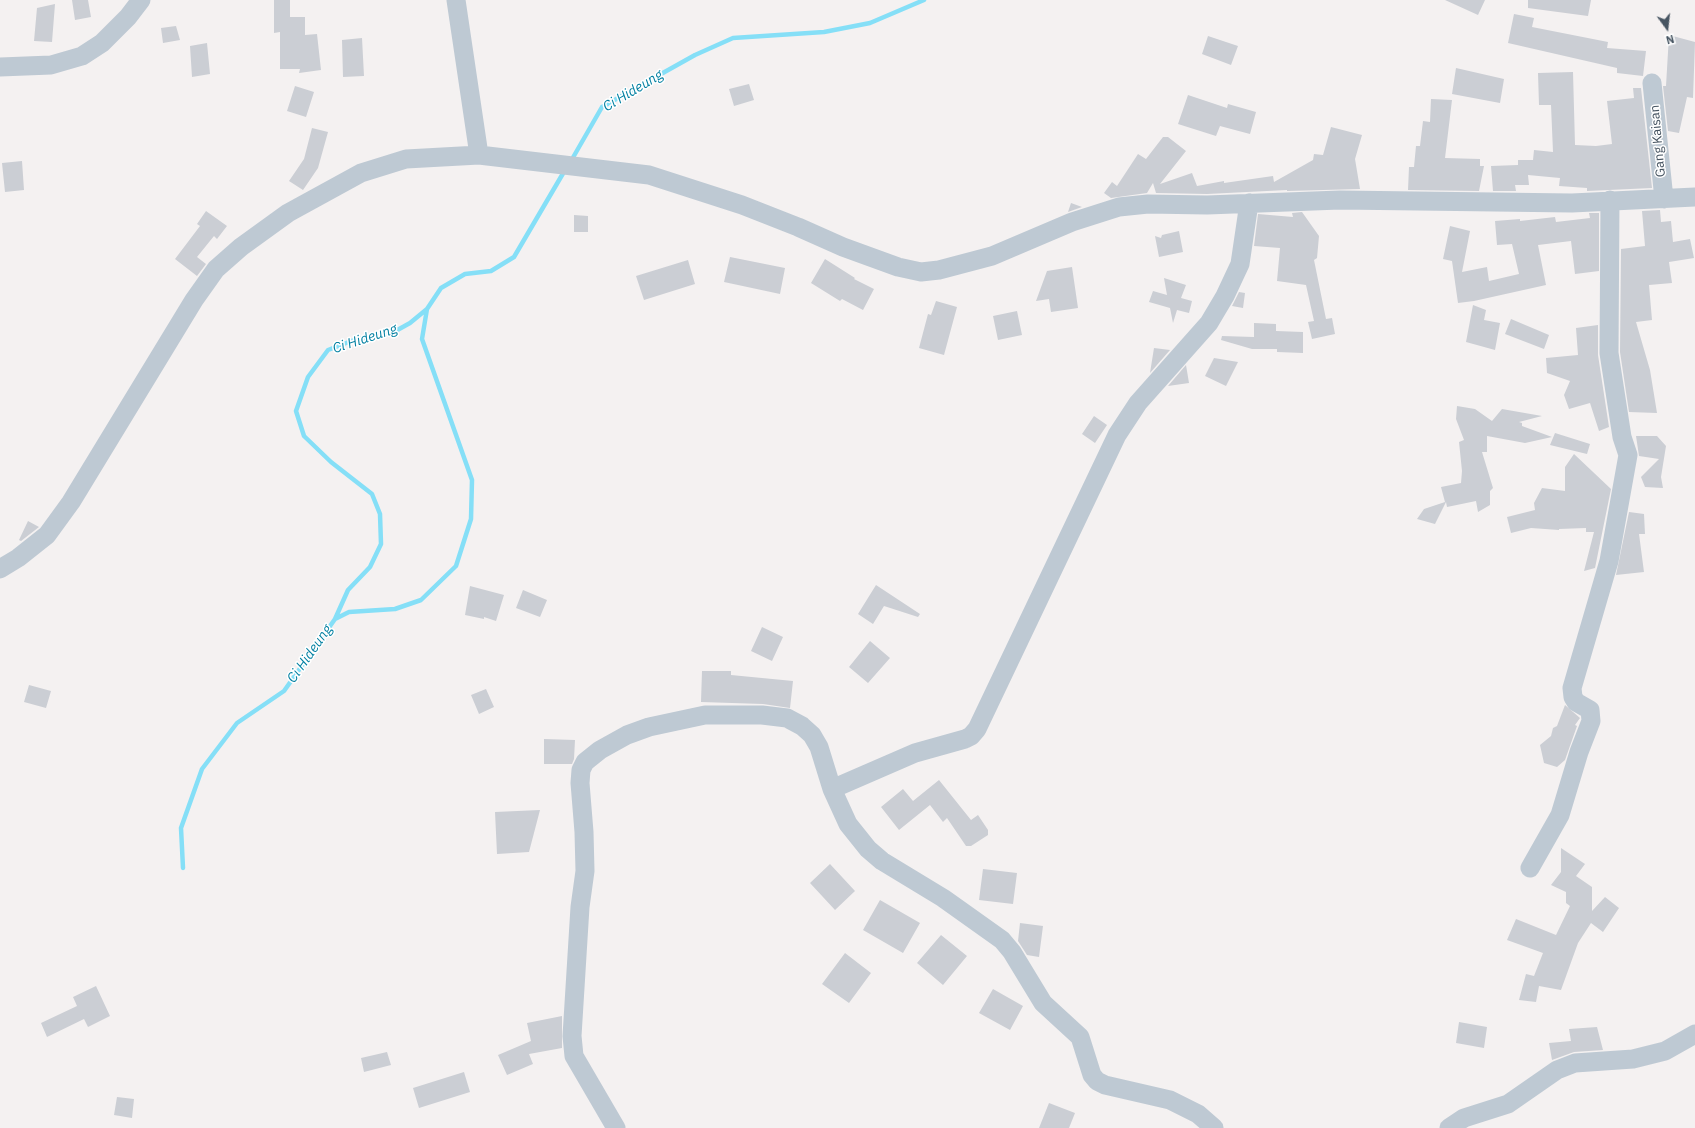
<!DOCTYPE html>
<html>
<head>
<meta charset="utf-8">
<style>
	body { margin:0 }
	#map { position:relative; width:1695px; height:1128px; overflow:hidden; background:#f4f1f1; font-family:"IBM Plex Sans",sans-serif }
	canvas { display:block }
	.north { position:absolute; left:1647px; top:8px; width:40px; height:40px; -webkit-text-stroke:3px #fff; paint-order:stroke; rotate:165deg; font-size:11px; font-weight:700; line-height:16px; text-align:center; color:#475562 }
	.north::after { content:''; display:block; margin:auto; width:14px; height:18px; background:#475562; clip-path:polygon(50% 0,100% 100%,50% 72%,0 100%) }
</style>
</head>
<body>
<div id="map">
<canvas width="1695" height="1128"></canvas>
<div class="north">N</div>
</div>
<script>
const g = document.querySelector('canvas').getContext('2d');
g.lineJoin = 'round';
function poly(rows) {
  const path = new Path2D();
  for (const r of rows) {
    path.moveTo(r[0], r[1]);
    for (let i = 2; i < r.length; i += 2) path.lineTo(r[i], r[i + 1]);
  }
  return path;
}
function trace(path, color, width, dash) {
  g.strokeStyle = color;
  g.lineWidth = width;
  g.lineCap = dash ? 'butt' : 'round';
  g.setLineDash(dash || []);
  g.stroke(path);
}
function fill(path, color) {
  g.fillStyle = color;
  g.fill(path, 'evenodd');
}
function write(font, color, halo, rows, align = 'center') {
  g.font = font + ' "IBM Plex Sans",sans-serif';
  g.lineWidth = 3;
  g.setLineDash([]);
  g.textBaseline = 'middle';
  g.strokeStyle = halo;
  g.fillStyle = color;
  for (const [text, x, y, turn = 0] of rows) {
    g.save();
    g.translate(x, y);
    g.rotate((+turn || 0) * Math.PI / 180);
    g.textAlign = isNaN(turn) ? turn : align;
    if (halo) g.strokeText(text, 0, 0);
    g.fillText(text, 0, 0);
    g.restore();
  }
}
const stream = poly([
	[571,161,602,107,695,55,733,38,824,32,870,23,924,0],
	[335,619,349,612,395,609,421,600,456,566,471,519,472,480,422,339,427,309],
	[183,868,181,828,202,769,237,723,284,691,335,619,348,590,370,567,381,544,380,514,372,494,331,462,304,436,296,411,308,377,328,350,354,340,392,333,410,323,427,309,441,288,465,274,491,271,514,257,565,170]
]);
const building = poly([
	[72,0,88,0,91,17,75,20],
	[274,0,290,0,290,17,305,17,305,35,317,34,321,70,299,73,300,69,280,69,280,32,274,33],
	[1445,0,1485,0,1478,15],
	[1528,0,1591,0,1588,16,1528,8],
	[55,4,52,42,34,41,37,8],
	[1514,14,1534,18,1532,27,1608,42,1607,48,1646,51,1643,76,1617,73,1617,68,1508,43],
	[176,26,180,40,163,43,161,28],
	[1669,35,1695,42,1693,98,1687,97,1679,133,1668,131,1663,86,1666,86],
	[1208,36,1238,46,1231,65,1202,54],
	[362,38,364,76,343,77,342,40],
	[207,43,210,74,192,77,190,46],
	[1456,68,1504,79,1500,103,1452,94],
	[1573,72,1575,145,1596,146,1612,144,1607,101,1634,98,1633,88,1641,88,1652,188,1587,191,1587,188,1559,186,1560,178,1528,175,1529,185,1515,185,1516,191,1493,191,1491,166,1518,165,1518,160,1533,160,1534,150,1553,152,1551,105,1539,105,1538,73],
	[749,84,754,100,734,106,729,89],
	[295,86,314,92,306,117,287,111],
	[1188,95,1227,108,1228,104,1256,112,1250,134,1220,126,1216,136,1178,124],
	[1431,99,1452,100,1445,158,1480,159,1480,166,1484,166,1479,191,1408,190,1409,167,1414,167,1416,146,1420,146,1423,121,1430,122],
	[1331,127,1362,135,1355,159,1360,189,1287,191,1287,190,1207,194,1156,193,1153,183,1147,193,1111,198,1104,193,1112,182,1117,186,1138,154,1146,159,1163,137,1168,137,1186,151,1160,184,1192,173,1197,186,1224,181,1224,183,1273,176,1274,182,1313,160,1314,154,1323,155],
	[312,128,328,132,318,168,303,190,289,181,304,159],
	[22,161,24,190,5,192,2,163],
	[1071,203,1082,207,1068,212],
	[1660,210,1661,222,1671,221,1673,242,1690,239,1694,258,1669,262,1672,283,1649,285,1652,320,1636,322,1650,370,1657,413,1629,412,1620,352,1621,249,1645,246,1642,211],
	[206,211,227,226,217,239,214,236,197,257,206,264,197,276,175,259,200,226,197,224],
	[1302,212,1319,236,1317,258,1314,260,1326,319,1332,318,1335,334,1312,339,1308,322,1314,321,1306,285,1277,281,1280,248,1254,246,1258,214,1293,217,1292,213],
	[1589,213,1599,213,1599,271,1575,274,1571,241,1538,245,1546,285,1474,301,1458,303,1452,261,1443,259,1450,226,1470,231,1462,272,1487,267,1489,281,1519,274,1512,244,1497,245,1495,221,1520,219,1520,221,1555,217,1556,222,1590,218],
	[574,215,588,216,588,232,574,232],
	[1179,231,1183,252,1159,257,1155,236,1161,238,1162,235],
	[730,257,785,268,780,294,724,282],
	[825,259,855,278,854,279,874,289,863,310,842,299,840,301,811,283],
	[688,260,695,284,644,300,636,276],
	[1072,267,1078,308,1051,312,1049,299,1036,301,1047,271],
	[1164,278,1186,285,1181,298,1192,301,1189,313,1177,310,1173,323,1170,308,1149,302,1153,291,1167,295],
	[1239,292,1245,293,1243,308,1232,306],
	[936,301,957,307,944,355,919,348,928,314,931,315],
	[1473,305,1486,310,1484,320,1500,323,1495,350,1466,342],
	[1017,311,1022,335,998,340,993,316],
	[1511,319,1549,335,1544,349,1505,334],
	[1254,323,1276,324,1276,331,1303,332,1303,353,1277,352,1277,349,1252,349,1221,340,1222,336,1254,337],
	[1598,325,1598,355,1609,427,1599,431,1590,403,1569,409,1564,395,1570,381,1547,373,1546,358,1578,355,1576,328],
	[1154,348,1170,350,1150,373],
	[1214,358,1238,362,1226,386,1205,376],
	[1186,365,1189,383,1168,386],
	[1457,406,1475,409,1492,421,1502,409,1542,416,1519,422,1522,423,1522,426,1552,437,1525,443,1487,436,1487,452,1482,452,1493,488,1490,491,1490,505,1478,512,1476,501,1447,507,1446,502,1435,524,1417,519,1424,509,1445,502,1441,487,1461,483,1462,471,1459,442,1464,440,1456,419],
	[1094,416,1107,425,1095,443,1082,434],
	[1555,433,1590,444,1587,454,1550,445],
	[1636,436,1657,436,1666,446,1661,477,1663,488,1645,487,1641,477,1659,459,1639,456],
	[1574,454,1611,489,1595,568,1584,571,1594,532,1586,532,1586,528,1559,529,1559,530,1531,528,1511,533,1507,517,1535,510,1534,503,1542,488,1565,491,1565,467],
	[1629,512,1644,514,1645,534,1639,534,1644,572,1616,575],
	[28,521,39,527,21,541,19,540],
	[876,585,920,614,918,617,884,606,873,624,858,614],
	[470,586,504,595,496,621,484,617,484,619,465,615],
	[523,590,547,600,540,617,516,608],
	[762,627,783,637,772,661,751,651],
	[870,641,890,658,868,683,849,667],
	[702,671,731,671,731,675,793,681,790,708,763,704,701,702],
	[29,685,51,691,46,708,24,702],
	[486,689,494,707,479,714,471,695],
	[1565,705,1580,718,1575,725,1577,726,1565,760,1557,767,1544,763,1540,745,1551,736,1553,728,1557,726],
	[544,739,575,740,574,759,572,764,544,764],
	[939,780,971,820,978,815,988,830,988,835,971,846,966,846,947,818,943,822,930,805,899,830,881,807,903,789,913,801],
	[540,810,529,852,497,854,495,812],
	[1561,848,1585,864,1576,876,1592,887,1592,911,1605,897,1619,908,1603,932,1591,923,1578,943,1561,990,1539,986,1536,1002,1519,1000,1526,974,1534,976,1543,953,1507,940,1516,919,1556,935,1570,906,1566,903,1566,892,1551,885,1561,872],
	[830,864,855,891,835,910,810,883],
	[983,869,1017,873,1013,904,979,900],
	[880,900,920,923,903,953,863,930],
	[1020,923,1043,926,1039,957,1027,955,1018,941],
	[941,935,967,956,943,985,917,963],
	[845,953,871,973,849,1003,822,984],
	[96,986,110,1016,88,1027,84,1019,47,1037,41,1023,77,1006,73,997],
	[993,989,1023,1006,1010,1030,979,1013],
	[562,1016,562,1048,529,1054,533,1064,507,1075,498,1055,531,1041,527,1023],
	[1459,1022,1487,1027,1484,1048,1456,1043],
	[1597,1027,1603,1050,1574,1052,1552,1060,1549,1043,1571,1041,1569,1029],
	[387,1052,391,1065,364,1072,361,1058],
	[464,1072,470,1092,419,1108,413,1088],
	[117,1097,134,1099,132,1118,114,1115],
	[1049,1103,1075,1113,1069,1128,1039,1128]
]);
const minor = poly([
	[456,0,479,155],
	[0,67,51,65,82,56,102,43,128,17,141,0],
	[1652,83,1664,199],
	[0,569,18,558,47,535,71,502,194,300,216,269,241,247,288,213,361,173,406,159,479,155,649,175,742,205,798,227,843,247,898,267,921,272,939,270,992,256,1072,222,1119,207,1148,204,1207,205,1340,200,1572,203,1695,197],
	[832,789,915,753,965,739,971,736,977,729,1117,435,1138,403,1209,323,1225,296,1240,264,1249,203],
	[1530,868,1560,815,1579,752,1591,721,1590,710,1576,702,1573,697,1572,688,1609,561,1628,455,1622,437,1609,353,1610,200],
	[616,1128,574,1056,572,1036,580,907,585,871,584,832,580,783,581,770,585,762,600,750,627,735,649,727,705,715,762,715,787,718,802,726,812,735,819,747,832,789,848,824,868,849,882,861,943,898,1002,940,1012,952,1043,1003,1080,1037,1092,1075,1097,1081,1105,1085,1170,1100,1198,1114,1214,1128],
	[1449,1128,1464,1118,1508,1104,1557,1070,1575,1063,1633,1059,1665,1051,1695,1034]
]);
const streetNames = [
	["Gang Kaisan",1658,141,-95]
];
const waterNames = [
	["Ci Hideung",633,91,-31],
	["Ci Hideung",365,339,-18],
	["Ci Hideung",310,654,-55]
];
trace(stream, '#85dff7', 4.5);
fill(building, '#cbced4');
trace(minor, '#bec9d3', 19);
write('13px', '#475562', '#fff', streetNames);
write('italic 14px', '#0380a2', '#fff', waterNames);
</script>
</body>
</html>
